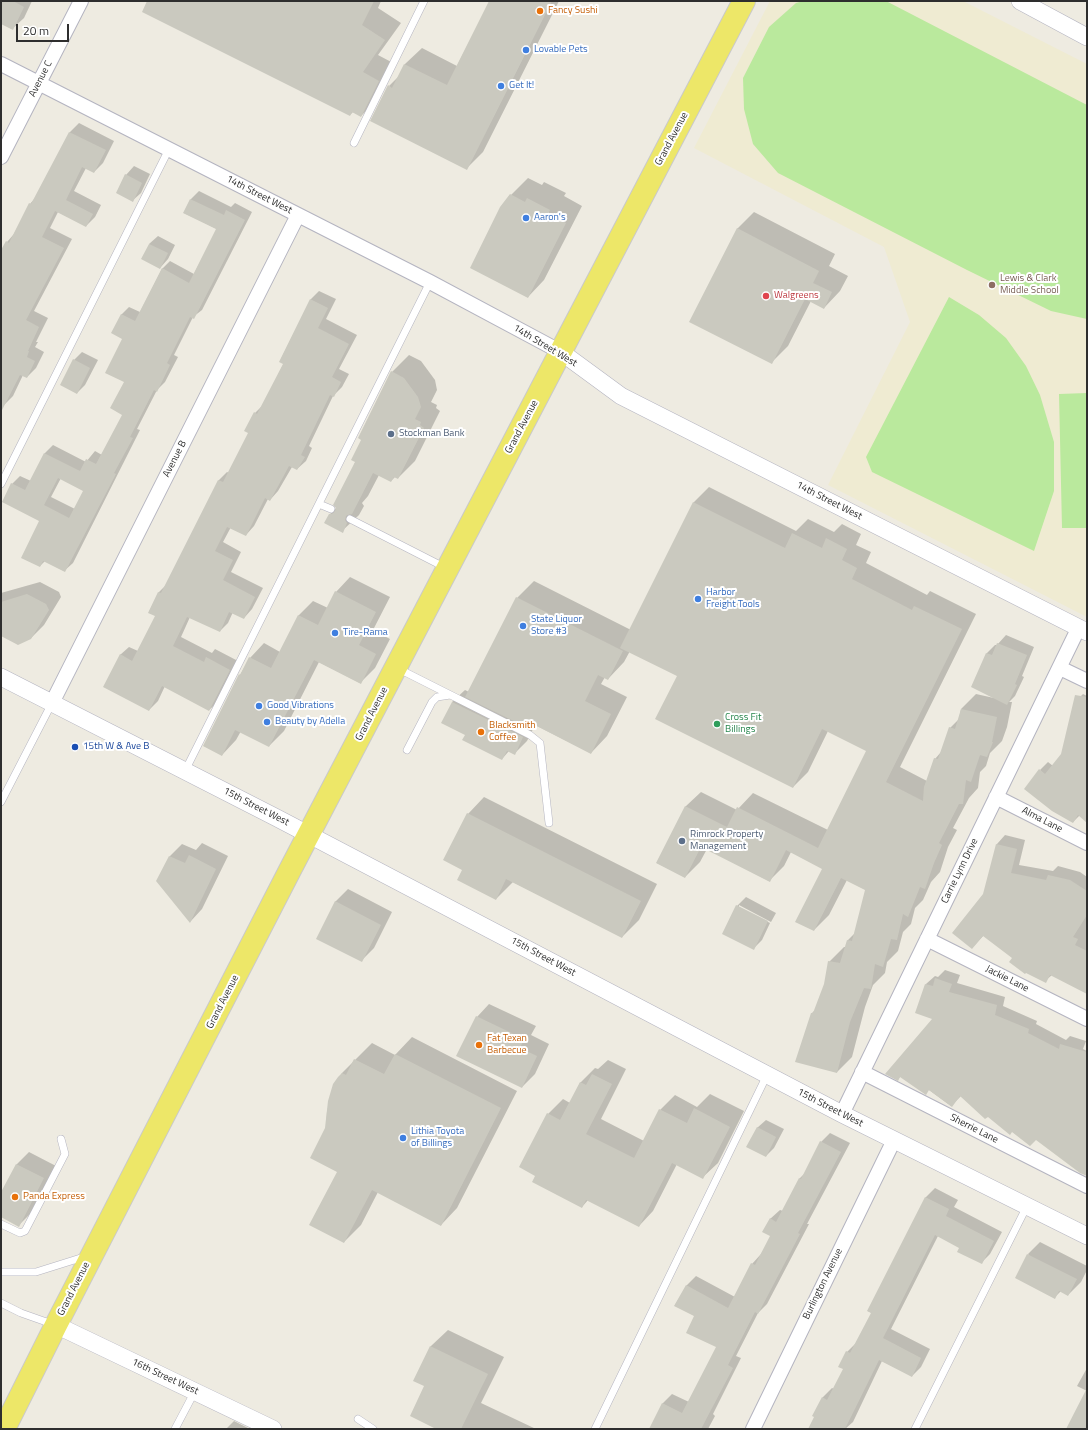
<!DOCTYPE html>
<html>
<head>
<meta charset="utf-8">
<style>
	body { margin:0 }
	#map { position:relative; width:1088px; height:1430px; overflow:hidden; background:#eeebe1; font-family:"Titillium Web",sans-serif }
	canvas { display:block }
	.frame { position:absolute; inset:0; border:2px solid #2e2e2e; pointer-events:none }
	.scale { position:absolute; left:16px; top:24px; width:53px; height:18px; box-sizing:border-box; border:2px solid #2e2e2e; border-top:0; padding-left:5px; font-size:12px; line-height:14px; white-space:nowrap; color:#2e2e2e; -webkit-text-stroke:3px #fff; paint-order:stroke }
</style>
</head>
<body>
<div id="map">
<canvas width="1088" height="1430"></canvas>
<div class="frame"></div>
<div class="scale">20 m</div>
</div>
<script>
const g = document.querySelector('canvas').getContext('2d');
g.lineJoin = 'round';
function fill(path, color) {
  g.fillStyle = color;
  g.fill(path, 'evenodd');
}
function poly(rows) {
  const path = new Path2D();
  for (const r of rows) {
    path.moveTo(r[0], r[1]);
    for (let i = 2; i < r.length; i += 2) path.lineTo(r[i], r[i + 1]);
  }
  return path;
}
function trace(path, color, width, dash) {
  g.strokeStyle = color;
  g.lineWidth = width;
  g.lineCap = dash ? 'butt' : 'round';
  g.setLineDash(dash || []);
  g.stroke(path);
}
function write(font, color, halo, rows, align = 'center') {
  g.font = font + ' "Titillium Web",sans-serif';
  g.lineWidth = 4;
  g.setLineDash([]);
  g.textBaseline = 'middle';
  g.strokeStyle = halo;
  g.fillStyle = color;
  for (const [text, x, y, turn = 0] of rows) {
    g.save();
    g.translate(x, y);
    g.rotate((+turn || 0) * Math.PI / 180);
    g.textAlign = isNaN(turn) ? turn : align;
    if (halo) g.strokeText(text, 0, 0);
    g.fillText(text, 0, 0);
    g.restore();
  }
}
const education = poly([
	[770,1,963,1,1087,64,1087,617,828,485,910,322,884,247,694,148]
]);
const pitch = poly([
	[803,1,886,1,1087,105,1087,319,1051,311,967,270,778,173,753,144,744,109,743,78,769,27,796,3],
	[949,297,979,315,1006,338,1026,366,1040,395,1054,442,1054,491,1034,551,872,472,866,457],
	[1087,393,1087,528,1062,528,1059,394]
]);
const shadow = poly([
	[1,1,32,1,24,18,12,29,1,23],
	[148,1,381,1,378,8,401,23,378,55,395,64,378,99,361,116,353,112,350,115],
	[490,1,559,1,483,152,466,169,389,86,400,75,405,64,422,48,457,66],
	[79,123,114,141,103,163,94,172,86,168,74,191,101,205,95,217,86,226,58,212,50,228,72,239,34,311,48,318,36,342,38,342,35,347,44,352,36,368,27,377,23,375,13,396,4,405,1,403,1,252,7,242,14,234,30,204,35,198,70,132],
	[134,166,150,174,141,193,132,201,126,175],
	[528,178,542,185,544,182,566,193,564,196,582,206,544,280,528,297,511,195],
	[199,191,231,207,235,203,252,212,202,310,193,317,174,355,178,357,165,382,157,390,137,429,140,430,73,563,64,571,45,561,40,566,41,520,12,484,20,476,31,481,45,453,53,445,86,462,95,451,102,455,124,414,125,382,121,315,129,307,140,312,162,269,170,261,194,274,217,229,184,213,191,199],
	[61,478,84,490,75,509,51,497],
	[754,212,835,254,829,266,848,276,840,291,824,308,811,301,788,346,771,363,737,229],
	[158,236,175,245,168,259,160,268,149,244],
	[319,291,336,299,326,319,357,335,339,369,349,374,342,387,333,396,309,446,312,448,306,461,297,469,292,467,278,491,270,500,268,499,254,526,246,535,231,527,223,542,241,552,231,572,263,588,252,609,244,618,233,612,228,623,220,631,190,617,181,637,212,653,215,649,238,661,218,702,209,710,165,686,158,701,149,710,120,655,129,647,138,651,156,616,149,612,159,592,166,585,219,480,227,472,229,473,249,433,255,413,263,405,284,363,280,361,311,299],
	[82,352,98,360,85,385,77,393,74,360],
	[409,355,421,361,435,380,437,390,431,402,437,405,436,408,440,411,415,461,398,478,395,477,391,481,379,475,368,496,362,503,364,506,359,515,342,531,330,514,337,507,392,372],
	[709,487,796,531,808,519,834,532,842,524,861,534,856,545,871,552,866,563,927,595,930,591,976,614,900,767,927,781,935,759,941,752,950,728,959,719,961,709,976,694,994,698,972,686,987,653,995,645,997,645,1006,635,1034,647,1022,676,1024,677,1015,696,1009,702,1012,702,1007,727,1002,741,990,753,986,766,980,772,978,788,969,798,953,828,957,830,948,847,940,872,931,882,923,900,915,908,911,924,903,932,898,951,887,962,885,973,873,985,865,1007,852,1057,837,1072,812,1013,815,1010,825,984,829,962,844,947,846,947,848,940,856,932,866,890,847,880,829,915,814,930,823,868,791,852,784,866,769,881,707,849,700,862,685,877,657,863,686,806,701,792,737,810,753,793,828,830,868,751,828,731,808,772,793,787,678,676,630,651,624,662,608,679,605,677,601,684,627,697,607,736,591,753,535,725,527,741,514,754,509,751,502,759,466,735,452,702,465,690,469,692,517,598,534,581,631,630,694,502],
	[350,577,390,597,373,630,390,639,375,668,360,683,319,662,284,731,269,746,241,731,236,740,222,755,204,746,240,675,250,658,264,643,280,652,299,615,313,601,328,608,336,592],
	[40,582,59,592,61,597,44,625,31,638,1,634,1,593],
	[1083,694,1087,696,1087,821,1080,815,1073,822,1040,770,1048,762,1053,766,1062,754,1075,702],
	[484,797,657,884,639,920,622,937,513,882,496,899,468,814],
	[1005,835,1025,840,1019,865,1053,871,1058,866,1080,872,1087,877,1087,993,1052,975,1045,981,984,935,972,948,997,844],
	[202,843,228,856,202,909,190,922,158,881,170,856,182,844,196,850],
	[348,889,392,912,374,948,361,961,335,902],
	[746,897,776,913,771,922,739,905,739,907,770,923,762,940,753,949,737,906],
	[945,970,960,975,957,983,1005,997,1003,1006,1037,1021,1036,1024,1066,1040,1070,1036,1086,1041,1083,1049,1087,1051,1087,1168,1036,1139,1012,1131,961,1096,951,1106,929,1090,901,1076,898,1079,934,1018,926,984,935,976,938,977],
	[489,1004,536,1026,531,1035,549,1044,535,1074,522,1087,477,1017],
	[412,1037,517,1091,457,1208,441,1225,378,1192,361,1225,344,1242,338,1171,326,1129,327,1111,334,1085,342,1073,372,1043,395,1055],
	[608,1060,626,1069,601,1119,644,1141,660,1110,675,1095,697,1107,710,1094,744,1111,718,1163,703,1177,677,1164,653,1211,639,1226,588,1200,582,1207,537,1175,548,1114,563,1099,570,1103,580,1083,595,1068,598,1069],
	[766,1120,784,1129,774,1148,766,1156,757,1128],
	[830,1133,850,1143,807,1224,809,1224,767,1304,758,1313,736,1356,741,1358,713,1414,715,1416,708,1429,650,1429,663,1403,672,1394,689,1402,717,1347,695,1316,675,1305,687,1285,696,1276,735,1297,752,1264,761,1254,772,1236,770,1219,780,1210,783,1211,800,1178,805,1173,821,1142],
	[29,1152,56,1166,31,1213,19,1225,1,1216,1,1195,17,1164],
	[935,1188,958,1200,954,1207,1002,1232,990,1254,981,1263,961,1248,938,1236,891,1329,930,1349,921,1367,912,1376,882,1361,853,1422,845,1429,809,1429,816,1416,814,1415,823,1397,832,1388,834,1389,844,1369,847,1352,856,1343,872,1313,868,1311,926,1197],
	[1040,1242,1087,1266,1087,1270,1081,1282,1068,1295,1061,1291,1055,1297,1028,1254],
	[448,1330,504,1357,481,1403,536,1429,438,1429,426,1386,415,1381,431,1346],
	[1087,1368,1087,1429,1067,1429,1087,1391,1077,1386],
	[234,1421,250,1429,226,1429]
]);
const building = poly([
	[1,1,13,1,24,7,13,30,1,24],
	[147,1,374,1,362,25,385,40,363,72,379,81,361,117,352,112,350,116,142,12],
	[489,1,552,1,467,170,370,121,388,85,392,88,404,64,447,85],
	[69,132,106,150,94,173,82,167,66,200,93,214,86,227,55,211,42,237,64,248,26,320,39,327,28,351,29,351,27,357,35,361,27,378,20,375,1,412,1,250,6,241,9,243,29,203,31,204],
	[125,174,142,183,133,202,116,193],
	[510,194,525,202,527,198,550,210,548,213,566,223,528,298,470,268,500,207],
	[190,199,224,215,226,210,245,220,194,319,190,317,167,363,170,365,157,392,154,390,130,437,133,438,114,473,116,474,65,572,43,561,40,567,21,558,39,521,2,502,11,483,25,490,44,453,80,471,86,459,96,464,122,415,110,408,124,382,105,373,122,339,111,333,121,314,135,321,162,268,189,283,216,229,183,213],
	[58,478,83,491,69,518,44,505],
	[737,228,819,271,813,283,832,292,824,309,805,299,772,364,689,322],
	[149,244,168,253,160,269,141,259],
	[310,299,328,308,318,328,349,344,332,377,341,382,334,397,330,395,301,455,305,457,297,470,289,466,270,501,265,498,246,536,227,527,215,551,233,560,223,580,255,597,244,619,229,612,220,632,187,617,173,646,204,662,206,657,230,670,209,711,162,686,149,711,103,687,120,654,132,661,155,616,148,613,158,592,161,593,218,480,223,482,248,433,244,431,254,412,257,414,283,364,279,362],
	[73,359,90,368,77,394,60,385],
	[391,371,404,378,418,397,421,407,415,419,421,422,420,425,424,428,398,479,394,477,391,482,373,473,352,514,348,515,346,516,345,520,347,523,343,533,324,523,329,514,332,514,335,511,336,508,333,505,355,462,351,460,361,440,358,438],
	[693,502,785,548,792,533,822,548,826,538,847,549,842,560,857,568,852,579,912,610,914,606,962,629,886,782,923,801,924,787,934,758,938,759,949,727,955,729,961,709,997,717,992,742,993,742,987,757,980,755,971,782,966,780,963,804,959,804,939,843,942,845,934,863,925,889,920,887,908,917,903,914,897,940,891,939,883,967,875,964,871,989,864,988,850,1022,837,1073,795,1062,811,1013,813,1013,824,984,828,961,840,963,847,940,852,941,865,890,841,878,814,931,795,922,822,869,786,850,770,882,701,847,685,878,656,863,685,806,727,827,737,807,818,848,866,751,822,729,793,788,655,719,677,676,620,648],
	[335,591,376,612,359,645,376,654,361,684,314,660,269,747,235,730,222,756,203,746,239,674,240,675,249,657,271,668,298,615,318,625],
	[27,594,46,604,49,610,31,639,18,645,1,636,1,602],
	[516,597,623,651,608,680,598,675,585,701,611,714,591,754,531,723,528,728,465,697],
	[997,643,1027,655,1015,684,1017,685,1007,705,971,687,986,653,992,655],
	[1075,695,1087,697,1087,823,1078,815,1073,823,1052,811,1024,789,1039,769,1045,774,1061,754],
	[452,702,523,737,515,755,507,751,502,760,462,740,465,735,441,723],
	[467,813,641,901,622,938,506,879,496,900,457,880,462,870,443,860],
	[996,844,1017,849,1011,873,1046,880,1048,875,1070,880,1087,891,1087,915,1073,937,1078,939,1075,945,1087,951,1087,994,1050,975,1046,983,1026,973,1025,974,1009,962,1012,958,983,936,972,949,952,933,983,894],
	[189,855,216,869,190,923,156,881,169,856,185,863],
	[335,901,381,925,362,962,316,939],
	[736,905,768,921,754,950,722,934],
	[935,978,952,984,949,992,997,1005,995,1015,1029,1029,1028,1033,1059,1049,1060,1044,1087,1052,1087,1176,1080,1173,1036,1140,1030,1146,1012,1132,1010,1135,988,1117,985,1119,960,1096,952,1107,929,1090,926,1095,900,1077,898,1081,885,1074,932,1019,915,1013,925,984,933,986],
	[476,1016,524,1039,520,1048,537,1056,522,1088,456,1056],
	[395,1054,501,1108,441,1226,372,1190,344,1243,309,1225,337,1172,310,1158,325,1128,328,1101,333,1084,338,1077,342,1073,346,1075,354,1059,384,1074],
	[592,1074,612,1084,586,1134,634,1158,659,1109,687,1123,694,1108,730,1127,703,1179,672,1163,639,1227,586,1200,582,1208,532,1182,535,1176,519,1167,547,1113,560,1120,580,1082,586,1085],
	[757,1127,776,1137,766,1157,746,1147],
	[820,1141,841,1152,798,1233,800,1234,758,1314,755,1312,728,1365,733,1368,701,1429,649,1429,662,1403,682,1413,716,1347,686,1333,694,1316,674,1306,686,1285,728,1308,751,1263,755,1265,770,1236,762,1232,770,1218,776,1222,799,1178,801,1179],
	[16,1164,44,1178,19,1227,1,1217,1,1192],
	[925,1197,949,1209,946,1216,994,1241,982,1264,957,1252,959,1248,935,1235,883,1338,921,1358,912,1377,879,1360,845,1429,808,1429,814,1417,812,1416,822,1397,827,1400,843,1369,838,1367,846,1351,850,1353,871,1313,867,1311],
	[1027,1254,1077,1279,1068,1296,1059,1291,1055,1299,1015,1278],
	[430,1346,488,1374,461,1429,436,1429,410,1416,424,1386,413,1381],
	[1087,1388,1087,1429,1066,1429]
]);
const service = poly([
	[354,143,424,1],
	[1,484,169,149],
	[319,504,331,509],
	[350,519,446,568],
	[397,668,530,735,540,743,549,823],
	[407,750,432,702,437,697,450,695],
	[185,771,430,282],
	[1,802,52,703],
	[1,1224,20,1233,25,1231,65,1154,61,1139],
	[1,1272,36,1272,87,1256],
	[1,1303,21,1313,55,1325],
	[358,1419,373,1429],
	[175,1429,195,1391],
	[595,1429,767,1075],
	[915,1429,1027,1206]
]);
const minor = poly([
	[1,64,430,282,561,352],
	[1,157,81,1],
	[1060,668,1087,681],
	[52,703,298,215],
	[996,797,1087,843],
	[927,939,1087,1019],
	[862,1072,1087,1186],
	[842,1114,1079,627],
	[753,1429,894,1140]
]);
const tertiary = poly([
	[1020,1,1087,37],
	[561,352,621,396,1087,632],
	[1,677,277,818,842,1114,1087,1236],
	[56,1325,273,1429]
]);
const primary = poly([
	[4,1429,56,1325,290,870,744,1]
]);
const markers = [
	[540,11,4,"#e8710a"],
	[526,50,4,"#3f7fe0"],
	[501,86,4,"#3f7fe0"],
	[526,218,4,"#3f7fe0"],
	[992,285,4,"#8d6e63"],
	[766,296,4,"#e0444e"],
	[391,434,4,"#5c6f8a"],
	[698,599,4,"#3f7fe0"],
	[523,626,4,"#3f7fe0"],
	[335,633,4,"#3f7fe0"],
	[259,706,4,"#3f7fe0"],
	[267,722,4,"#3f7fe0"],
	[717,724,4,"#2e9e5b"],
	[481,732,4,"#e8710a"],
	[75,747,4,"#1a4fb4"],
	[682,841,4,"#5c6f8a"],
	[479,1045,4,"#e8710a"],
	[403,1138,4,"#3f7fe0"],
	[15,1197,4,"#e8710a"]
];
const foodNames = [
	["Fancy Sushi",548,11],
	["Blacksmith",489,726],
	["Coffee",489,738],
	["Fat Texan",487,1039],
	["Barbecue",487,1051],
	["Panda Express",23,1197]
];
const shopNames = [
	["Lovable Pets",534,50],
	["Get It!",509,86],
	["Aaron's",534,218],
	["Harbor",706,593],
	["Freight Tools",706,605],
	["State Liquor",531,620],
	["Store #3",531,632],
	["Tire-Rama",343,633],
	["Good Vibrations",267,706],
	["Beauty by Adella",275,722],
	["Lithia Toyota",411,1132],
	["of Billings",411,1144]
];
const streetNames = [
	["Avenue C",41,79,-63],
	["Grand Avenue",672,139,-62],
	["14th Street West",259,195,27],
	["14th Street West",545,346,31],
	["Grand Avenue",522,427,-62],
	["Avenue B",175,459,-63],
	["14th Street West",829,501,27],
	["Grand Avenue",372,714,-63],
	["15th Street West",256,807,27],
	["Alma Lane",1042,820,27],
	["Carrie Lynn Drive",960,871,-64],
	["15th Street West",543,957,28],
	["Jackie Lane",1007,979,27],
	["Grand Avenue",223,1002,-63],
	["15th Street West",830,1108,27],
	["Sherrie Lane",974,1129,27],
	["Burlington Avenue",823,1284,-64],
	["Grand Avenue",74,1289,-63],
	["16th Street West",165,1377,25]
];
const educationNames = [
	["Lewis & Clark",1000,279],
	["Middle School",1000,291]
];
const healthNames = [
	["Walgreens",774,296]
];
const serviceNames = [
	["Stockman Bank",399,434],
	["Rimrock Property",690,835],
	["Management",690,847]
];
const leisureNames = [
	["Cross Fit",725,718],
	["Billings",725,730]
];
const transitNames = [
	["15th W & Ave B",83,747]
];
fill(education, '#efebd2');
fill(pitch, '#bae99d');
fill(shadow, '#0003');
fill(building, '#cac9bf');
trace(service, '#b4b4c0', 8);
trace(minor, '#b4b4c0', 16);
trace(tertiary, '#b4b4c0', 18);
trace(primary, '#c9c9c9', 24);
trace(service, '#fff', 7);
trace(minor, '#fff', 14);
trace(tertiary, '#fff', 17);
trace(primary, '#ede768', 22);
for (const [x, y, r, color] of markers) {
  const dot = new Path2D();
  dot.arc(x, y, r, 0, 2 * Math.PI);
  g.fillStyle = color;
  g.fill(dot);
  trace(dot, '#fff', 1.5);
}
write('10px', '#c56008', '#fff', foodNames, 'left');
write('10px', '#366cbe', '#fff', shopNames, 'left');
write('10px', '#2e2e2e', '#fff', streetNames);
write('10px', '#785e54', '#fff', educationNames, 'left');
write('10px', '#be3a42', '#fff', healthNames, 'left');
write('10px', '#4e5e75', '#fff', serviceNames, 'left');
write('10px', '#27864d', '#fff', leisureNames, 'left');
write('10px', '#164399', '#fff', transitNames, 'left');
</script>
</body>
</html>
